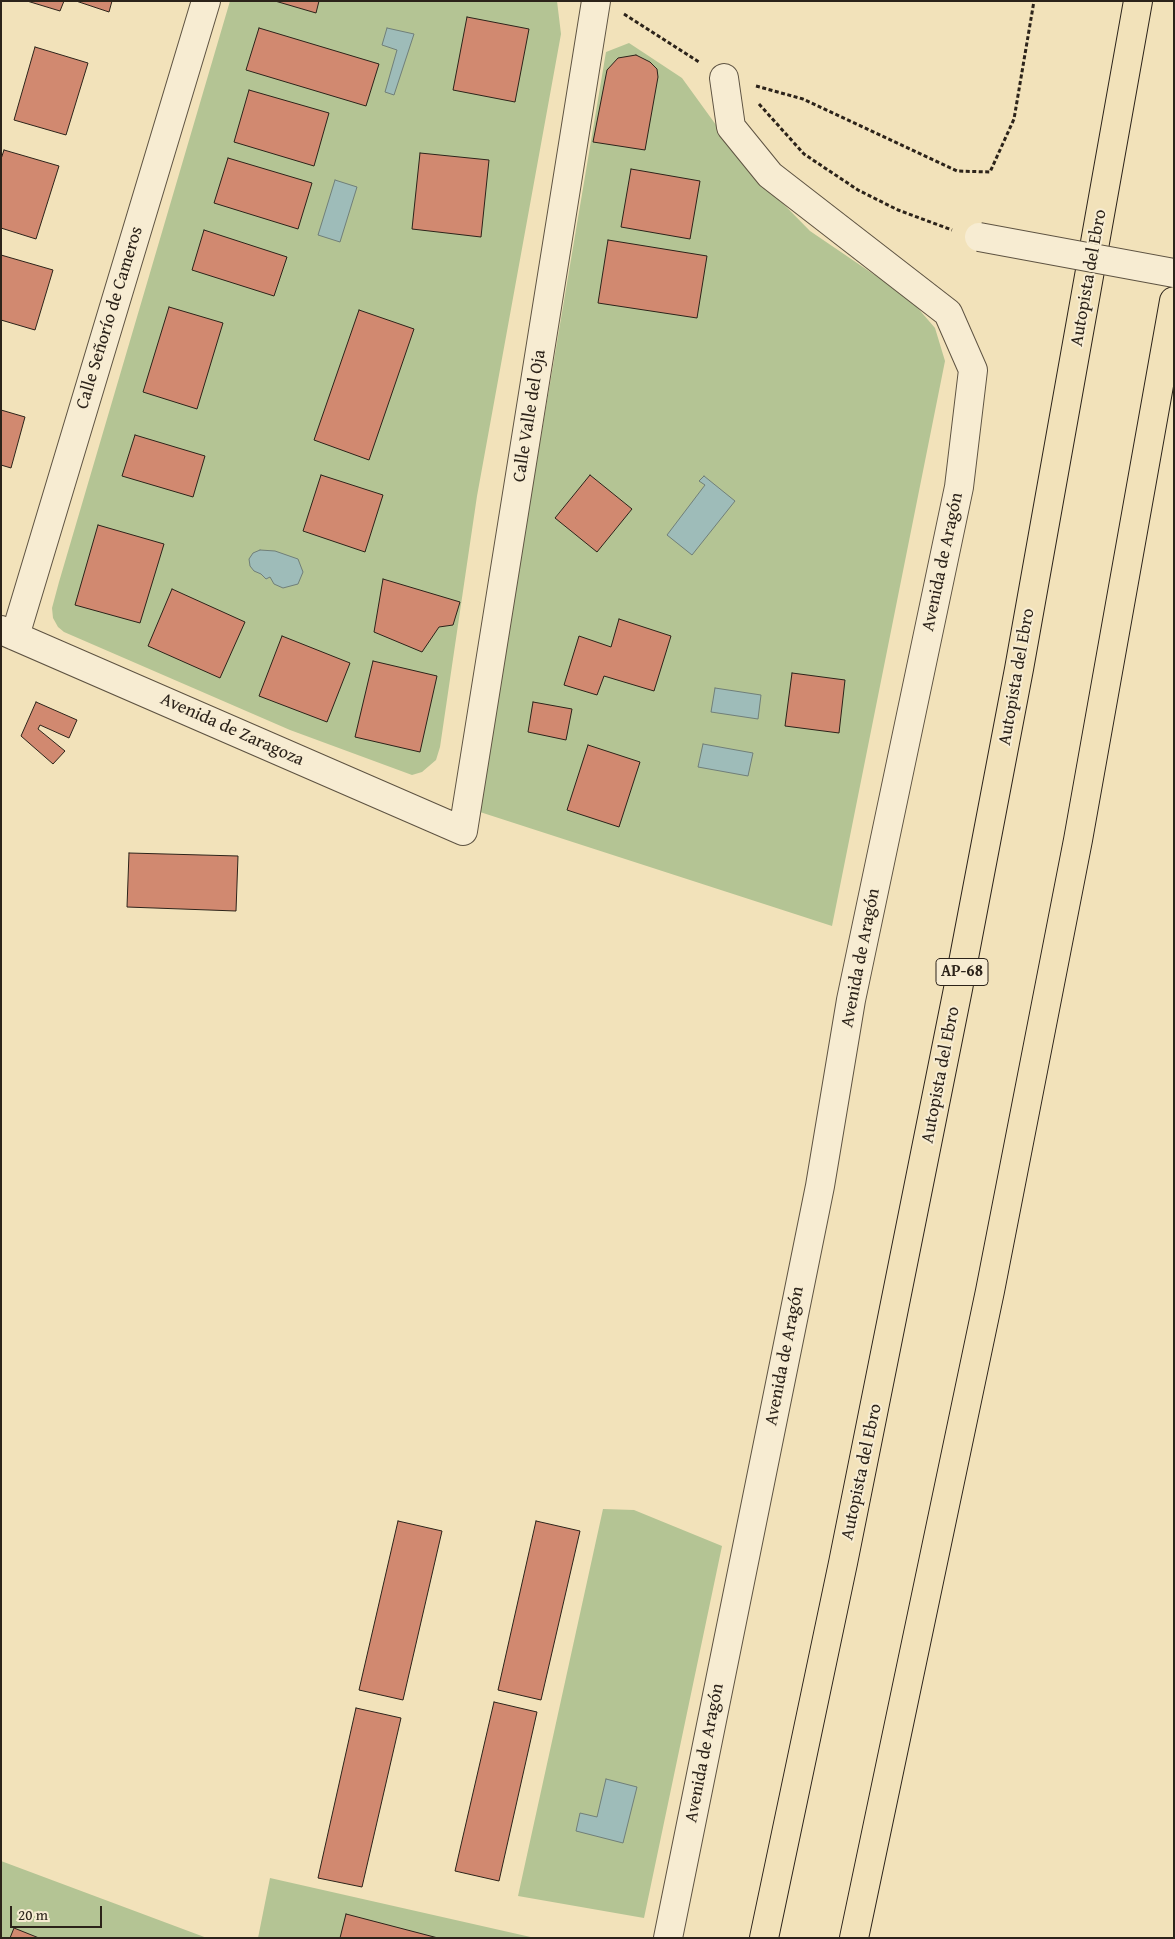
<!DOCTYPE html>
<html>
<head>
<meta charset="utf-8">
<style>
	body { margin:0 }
	#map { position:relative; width:1175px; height:1939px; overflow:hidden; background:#f2e2ba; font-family:"Gentium Book Plus",serif }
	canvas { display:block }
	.frame { position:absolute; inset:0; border:2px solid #2c231a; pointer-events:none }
	.scale { position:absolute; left:10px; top:1906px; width:92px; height:22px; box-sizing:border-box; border:2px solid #2c231a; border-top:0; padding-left:6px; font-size:15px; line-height:18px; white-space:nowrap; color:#2c231a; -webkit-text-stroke:4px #f7ecd2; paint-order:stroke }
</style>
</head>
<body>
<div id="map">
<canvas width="1175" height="1939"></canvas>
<div class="frame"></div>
<div class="scale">20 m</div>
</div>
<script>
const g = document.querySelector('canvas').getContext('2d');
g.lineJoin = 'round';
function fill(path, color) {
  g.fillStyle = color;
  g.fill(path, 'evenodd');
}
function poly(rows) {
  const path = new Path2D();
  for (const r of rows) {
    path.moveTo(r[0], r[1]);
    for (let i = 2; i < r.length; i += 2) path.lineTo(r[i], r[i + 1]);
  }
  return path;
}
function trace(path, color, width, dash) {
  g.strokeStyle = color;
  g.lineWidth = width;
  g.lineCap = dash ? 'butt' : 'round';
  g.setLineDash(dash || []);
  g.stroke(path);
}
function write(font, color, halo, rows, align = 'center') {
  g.font = font + ' "Gentium Book Plus",serif';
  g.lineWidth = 4;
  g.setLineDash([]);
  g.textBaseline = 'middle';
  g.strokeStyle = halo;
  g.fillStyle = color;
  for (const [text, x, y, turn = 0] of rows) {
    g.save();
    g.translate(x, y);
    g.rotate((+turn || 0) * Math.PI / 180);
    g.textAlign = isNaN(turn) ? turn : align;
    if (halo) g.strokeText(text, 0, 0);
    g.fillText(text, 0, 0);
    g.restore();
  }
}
const green = poly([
	[230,1,557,1,561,34,477,496,440,747,436,760,422,772,412,775,290,730,64,632,58,627,53,618,52,608,59,582],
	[629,43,682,78,745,165,810,231,910,299,935,328,945,361,832,926,480,812,493,721,606,52],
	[603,1509,634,1510,722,1546,644,1918,518,1896],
	[1,1861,207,1938,1,1938],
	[270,1878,535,1938,258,1938]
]);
const water = poly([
	[387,28,414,34,394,95,385,92,397,50,382,45,387,28],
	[335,180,357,187,340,242,318,235,335,180],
	[704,476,735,501,692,555,667,535,705,485,699,481,704,476],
	[260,550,275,551,298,559,303,572,298,584,283,588,274,584,270,577,266,579,261,574,254,571,250,566,249,559,253,553,260,550],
	[715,688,761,695,758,719,711,712,715,688],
	[703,744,753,753,748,776,698,767,703,744],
	[606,1779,637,1787,623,1843,576,1831,580,1813,597,1817,606,1779]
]);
const building = poly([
	[27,1,64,1,60,11,27,1],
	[76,1,112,1,109,12,76,1],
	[275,1,319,1,316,13,275,1],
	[467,17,529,29,515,102,453,90,467,17],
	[259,28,379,64,366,106,246,70,259,28],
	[35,47,88,63,66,135,14,120,35,47],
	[636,55,650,62,657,69,658,77,645,150,593,142,607,70,618,58,636,55],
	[249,90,329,113,314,166,234,142,249,90],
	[4,150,59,166,36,239,1,228,1,159,4,150],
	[420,153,489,160,481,237,412,229,420,153],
	[228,158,312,183,298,229,214,203,228,158],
	[631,169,700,181,690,239,621,227,631,169],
	[204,230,287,257,274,296,192,270,204,230],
	[608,240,707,256,697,318,598,303,608,240],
	[1,255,53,270,35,330,1,320,1,255],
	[169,307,223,323,197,409,143,392,169,307],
	[359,310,414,329,369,460,314,440,359,310],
	[1,410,25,417,11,468,1,465,1,410],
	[135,435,205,456,193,497,122,476,135,435],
	[321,475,383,495,365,552,303,531,321,475],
	[590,475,632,509,597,552,555,518,590,475],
	[98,525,164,544,140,623,75,605,98,525],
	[383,579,460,602,453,625,439,627,422,652,374,632,383,579],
	[172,589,245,622,220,678,148,646,172,589],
	[619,619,671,636,654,691,604,676,597,695,564,685,579,636,611,647,619,619],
	[282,636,350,663,327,722,259,696,282,636],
	[373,661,437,676,420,752,355,737,373,661],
	[792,673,845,680,839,733,785,726,792,673],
	[36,702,77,720,69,738,40,725,38,729,65,751,53,764,21,736,36,702],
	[533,702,572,709,566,740,528,732,533,702],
	[588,745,640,762,619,827,567,810,588,745],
	[129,853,238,856,236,911,127,907,129,853],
	[398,1521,442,1531,403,1700,359,1690,398,1521],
	[536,1521,580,1531,541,1700,498,1690,536,1521],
	[494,1702,537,1712,499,1881,455,1871,494,1702],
	[356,1708,401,1718,362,1887,318,1878,356,1708],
	[346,1914,438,1938,340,1938,346,1914],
	[14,1928,39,1938,10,1938,14,1928]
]);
const path = poly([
	[624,14,699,62],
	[756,86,803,99,957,171,990,172,1014,119,1034,1],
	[759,104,804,154,858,190,898,210,952,230]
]);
const minor = poly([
	[1,630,463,831,596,1],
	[15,636,206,1],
	[668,1938,820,1186,851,1000,959,487,973,370,948,313,770,175,731,127,724,78]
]);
const motorway = poly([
	[764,1938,843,1563,958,989,1019,669,1138,1],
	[854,1938,990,1291,1078,840,1174,301]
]);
const minorBridge = poly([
	[979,237,1174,273]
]);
const shields = [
	[962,972,52]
];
const shieldNames = [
	["AP-68",962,972]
];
const streetNames = [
	["Autopista del Ebro",1089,278,-80],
	["Calle Señorío de Cameros",110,318,-73],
	["Calle Valle del Oja",530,416,-81],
	["Avenida de Aragón",943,562,-78],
	["Autopista del Ebro",1017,677,-80],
	["Avenida de Zaragoza",232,730,24],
	["Avenida de Aragón",861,958,-79],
	["Autopista del Ebro",941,1075,-79],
	["Avenida de Aragón",785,1356,-79],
	["Autopista del Ebro",862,1472,-78],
	["Avenida de Aragón",705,1753,-79]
];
fill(green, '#b4c494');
fill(water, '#9ebcb9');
trace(water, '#707f79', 1);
fill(building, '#d18970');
trace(building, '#2c231a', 1);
trace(minor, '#5e5342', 30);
trace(motorway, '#2c231a', 30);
trace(path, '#2c231a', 3, [4, 2.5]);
trace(minor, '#f7ecd2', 28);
trace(motorway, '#f2e2ba', 28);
trace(minorBridge, '#5e5342', 30, []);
trace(minorBridge, '#f7ecd2', 28);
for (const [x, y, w] of shields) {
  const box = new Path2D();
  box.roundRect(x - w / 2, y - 13.5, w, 27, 4);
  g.fillStyle = '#f7ecd2';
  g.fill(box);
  trace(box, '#2c231a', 1);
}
write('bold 16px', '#2c231a', null, shieldNames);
write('18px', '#2c231a', '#f7ecd2', streetNames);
</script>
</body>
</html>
